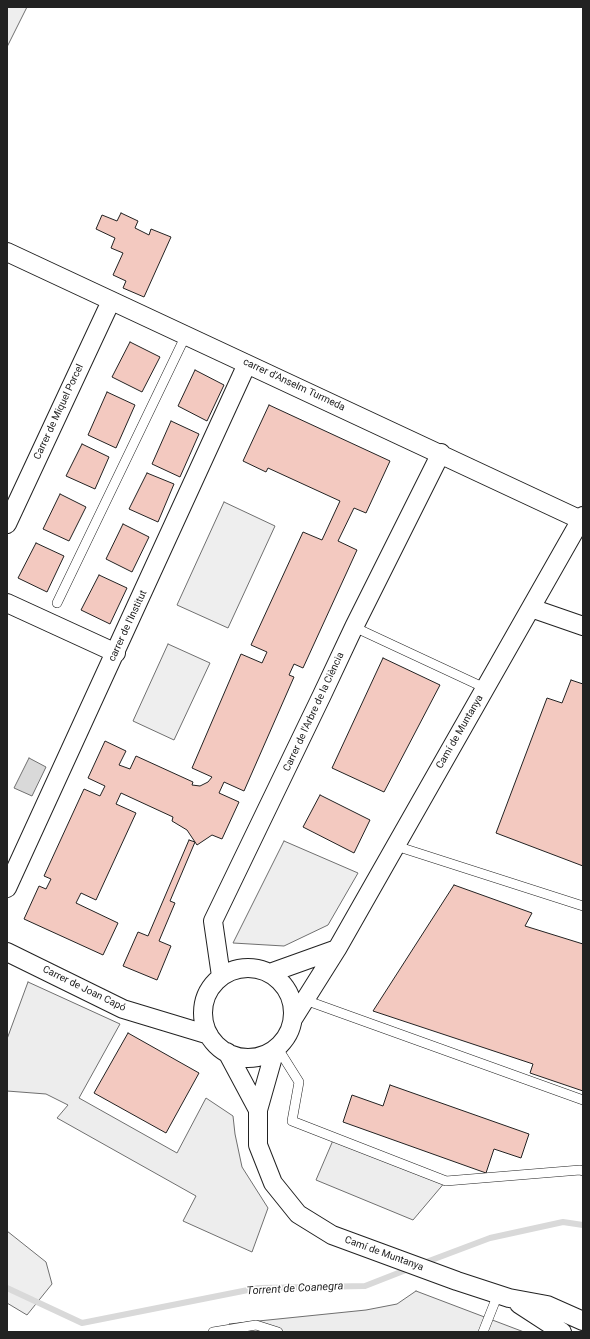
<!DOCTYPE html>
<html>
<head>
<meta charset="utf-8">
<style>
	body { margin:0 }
	#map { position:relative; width:590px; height:1339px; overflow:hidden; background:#fff; font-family:Roboto,sans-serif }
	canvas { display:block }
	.frame { position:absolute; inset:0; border:8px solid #222; pointer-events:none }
</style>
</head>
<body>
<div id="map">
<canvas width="590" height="1339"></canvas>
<div class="frame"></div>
</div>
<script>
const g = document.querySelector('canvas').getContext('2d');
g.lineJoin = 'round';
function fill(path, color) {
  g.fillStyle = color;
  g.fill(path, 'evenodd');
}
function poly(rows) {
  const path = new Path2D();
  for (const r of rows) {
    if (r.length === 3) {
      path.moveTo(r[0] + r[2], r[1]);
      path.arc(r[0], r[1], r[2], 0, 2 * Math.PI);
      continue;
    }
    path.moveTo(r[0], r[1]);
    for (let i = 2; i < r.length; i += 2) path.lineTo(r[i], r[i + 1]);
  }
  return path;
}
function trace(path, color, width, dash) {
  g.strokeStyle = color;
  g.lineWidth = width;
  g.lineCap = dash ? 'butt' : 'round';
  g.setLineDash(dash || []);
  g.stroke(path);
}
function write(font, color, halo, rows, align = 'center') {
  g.font = font + ' Roboto,sans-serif';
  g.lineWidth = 3;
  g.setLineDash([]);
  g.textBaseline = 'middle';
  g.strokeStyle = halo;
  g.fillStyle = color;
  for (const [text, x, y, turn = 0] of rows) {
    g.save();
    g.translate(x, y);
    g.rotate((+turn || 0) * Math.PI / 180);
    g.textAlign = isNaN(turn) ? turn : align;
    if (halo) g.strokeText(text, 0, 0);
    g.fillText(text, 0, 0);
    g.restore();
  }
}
const green = poly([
	[7,7,27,7,7,47,7,7],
	[224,502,275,526,228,628,177,605,224,502],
	[168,644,210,663,174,740,133,721,168,644],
	[284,841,358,873,328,925,284,946,233,943,284,841],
	[7,1231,46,1262,52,1284,27,1315,7,1303,7,1231]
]);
const parking = poly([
	[28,982,120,1024,79,1098,177,1153,206,1098,233,1116,235,1134,242,1167,268,1208,252,1252,183,1221,196,1196,57,1118,68,1105,46,1094,7,1091,7,1039,28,982],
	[334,1138,446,1181,413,1220,316,1180,334,1138],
	[416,1291,524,1332,252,1332,229,1324,366,1310,397,1304,416,1291]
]);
const water = poly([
	[29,758,46,767,32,796,14,788,29,758]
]);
const stream = poly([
	[421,1264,490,1238,563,1222,583,1225],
	[7,1288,82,1323,258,1288,365,1286,411,1268]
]);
const building = poly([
	[121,213,138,221,135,228,149,235,151,229,171,237,144,297,123,288,126,281,113,275,123,253,111,248,115,238,96,229,102,215,117,221,121,213],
	[130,342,160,357,142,392,112,377,130,342],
	[195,370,224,385,207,421,178,406,195,370],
	[107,392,135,405,116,448,88,435,107,392],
	[269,405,390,461,366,513,354,508,338,541,357,550,303,668,294,664,289,675,294,677,244,791,224,782,219,793,239,802,222,839,212,835,197,845,187,830,172,821,173,817,121,793,116,804,136,813,96,900,81,893,76,903,118,923,103,955,24,919,39,886,46,889,51,879,44,876,84,789,100,796,105,786,88,778,105,741,126,751,119,765,130,769,136,756,193,782,192,785,200,786,208,782,212,777,192,768,241,654,262,663,267,652,251,645,303,532,322,540,340,501,268,468,266,472,243,461,269,405],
	[171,421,199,434,180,477,152,464,171,421],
	[82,444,109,457,95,489,66,476,82,444],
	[147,473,174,484,158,522,129,509,147,473],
	[60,494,86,507,69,541,43,529,60,494],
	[123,524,149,537,132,572,106,559,123,524],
	[36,543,64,556,47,592,18,578,36,543],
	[99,575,127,588,110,624,81,610,99,575],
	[383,658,440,685,384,792,332,768,383,658],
	[571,680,583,684,583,866,496,833,547,698,562,703,571,680],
	[320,795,370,820,354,853,303,827,320,795],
	[189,840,195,842,170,901,175,903,159,941,171,946,157,980,123,966,138,932,148,936,189,840],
	[454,885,532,913,525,926,583,944,583,1091,530,1073,533,1064,373,1011,454,885],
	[128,1033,199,1073,166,1133,94,1093,128,1033],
	[390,1085,529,1134,521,1158,494,1149,486,1173,343,1122,352,1095,383,1106,390,1085]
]);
const lane = poly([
	[57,603,186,335],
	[354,627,485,688],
	[396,846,583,906],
	[305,1000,583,1100],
	[277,1047,299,1082,292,1121,446,1181,580,1170,583,1171],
	[213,1332,256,1325,278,1332],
	[483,1332,498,1294]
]);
const street = poly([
	[7,252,581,520],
	[7,524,111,301],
	[7,603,116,653],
	[531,608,583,626],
	[7,888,247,364],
	[7,952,123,1009,209,1035],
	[248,1013,45],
	[270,973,337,949],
	[221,976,213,921,322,695,354,627,441,453],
	[293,1019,337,949,583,516],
	[275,1050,258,1110,258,1145,273,1183,298,1214,332,1235,457,1281,509,1298,547,1305,583,1321],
	[227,1052,258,1110],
	[519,1304,562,1332]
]);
const streetNames = [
	["carrer d'Anselm Turmeda",294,385,25],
	["Carrer de Miquel Porcel",59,412,-65],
	["carrer de l'Institut",128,626,-65],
	["Carrer de l'Arbre de la Ciència",314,712,-65],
	["Camí de Muntanya",460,732,-60],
	["Carrer de Joan Capó",84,989,26],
	["Camí de Muntanya",384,1254,20]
];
const waterNames = [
	["Torrent de Coanegra",295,1289,-3]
];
fill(green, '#eee');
trace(green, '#6f6f6f', 1);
fill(parking, '#ededed');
trace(parking, '#6f6f6f', 1);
fill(water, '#d9d9d9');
trace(water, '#6f6f6f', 1);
trace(stream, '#d9d9d9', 6);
fill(building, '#f3c9c0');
trace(building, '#222', 1);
trace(lane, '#222', 10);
trace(street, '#222', 20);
trace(lane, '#fff', 9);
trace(street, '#fff', 18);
write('10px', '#222', '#fff', streetNames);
write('italic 11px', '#222', '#fff', waterNames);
</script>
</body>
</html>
